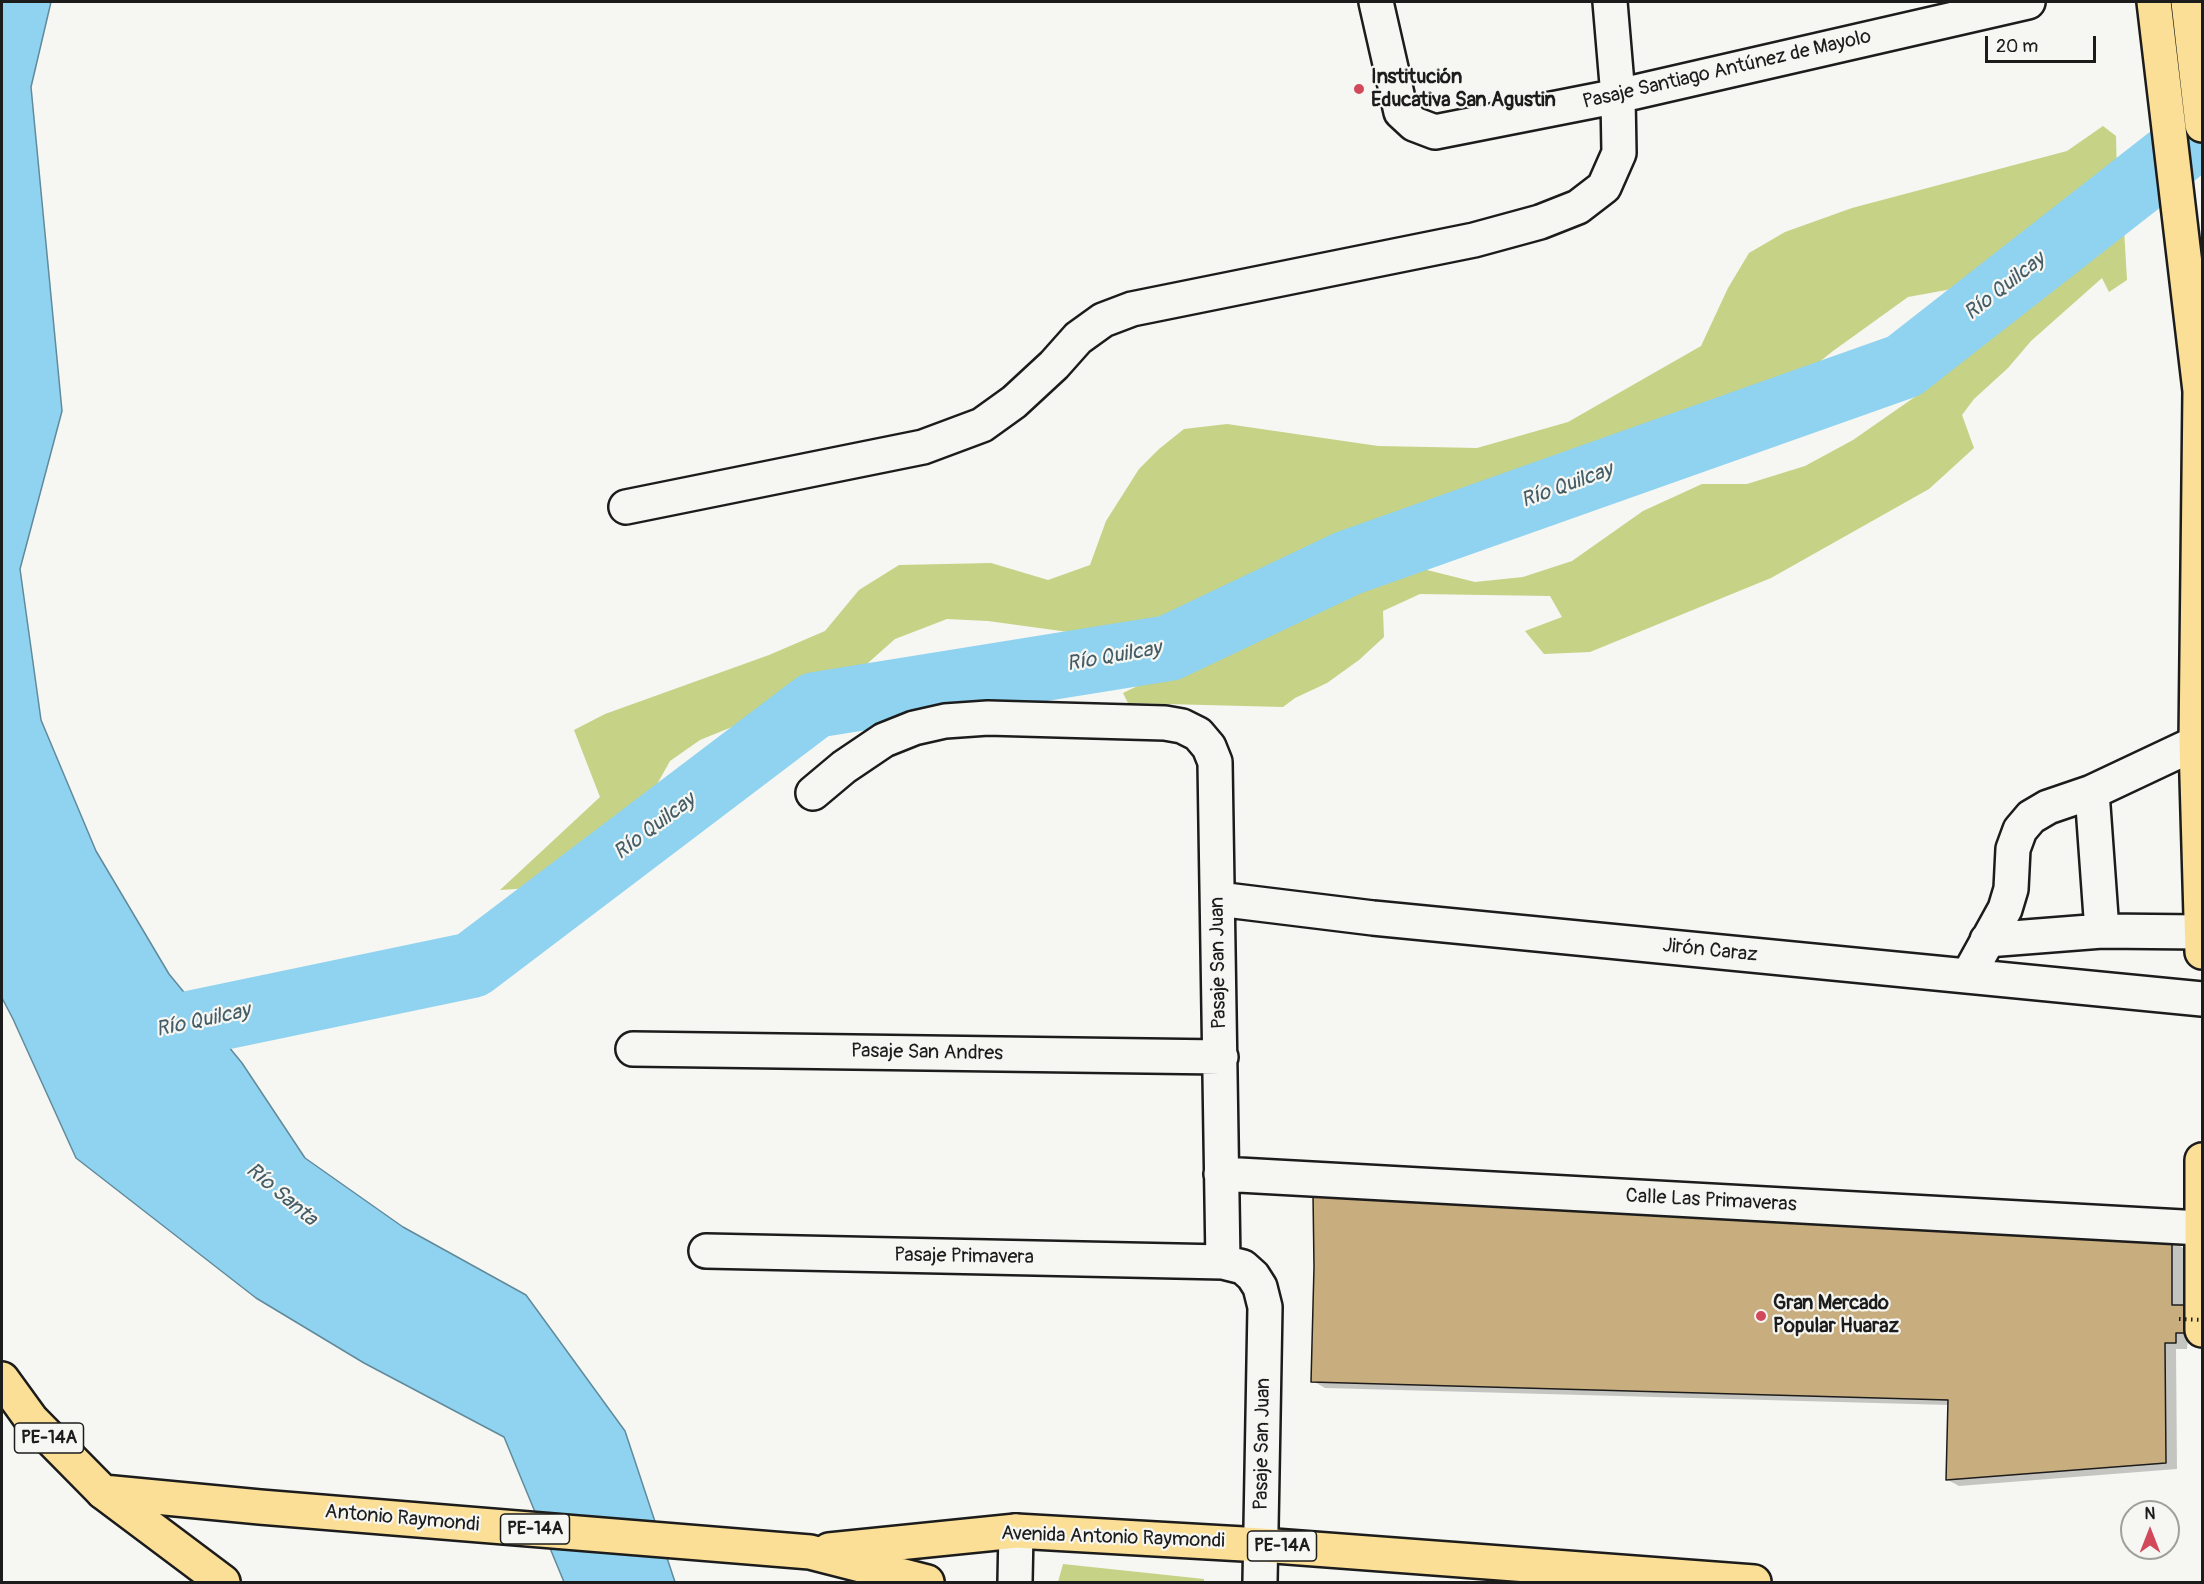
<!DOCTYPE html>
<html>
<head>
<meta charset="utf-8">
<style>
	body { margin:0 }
	#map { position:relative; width:2204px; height:1584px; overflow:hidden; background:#f6f6f2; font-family:Pangolin,sans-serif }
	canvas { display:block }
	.frame { position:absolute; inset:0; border:3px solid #1c1c1c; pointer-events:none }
	.north { position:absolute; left:2120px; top:1500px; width:60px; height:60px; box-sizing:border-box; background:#f6f6f2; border:2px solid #9f9f9c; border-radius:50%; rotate:0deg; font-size:16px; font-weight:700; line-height:24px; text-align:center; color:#1c1c1c }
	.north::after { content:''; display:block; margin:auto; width:21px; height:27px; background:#d1495b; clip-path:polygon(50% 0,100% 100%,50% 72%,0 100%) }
	.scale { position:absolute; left:1985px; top:36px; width:111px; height:27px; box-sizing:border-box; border:3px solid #1c1c1c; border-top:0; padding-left:8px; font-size:18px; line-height:21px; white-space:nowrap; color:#1c1c1c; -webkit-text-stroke:4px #f6f6f2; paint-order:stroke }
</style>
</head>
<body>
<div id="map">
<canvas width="2204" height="1584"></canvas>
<div class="frame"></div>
<div class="north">N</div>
<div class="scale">20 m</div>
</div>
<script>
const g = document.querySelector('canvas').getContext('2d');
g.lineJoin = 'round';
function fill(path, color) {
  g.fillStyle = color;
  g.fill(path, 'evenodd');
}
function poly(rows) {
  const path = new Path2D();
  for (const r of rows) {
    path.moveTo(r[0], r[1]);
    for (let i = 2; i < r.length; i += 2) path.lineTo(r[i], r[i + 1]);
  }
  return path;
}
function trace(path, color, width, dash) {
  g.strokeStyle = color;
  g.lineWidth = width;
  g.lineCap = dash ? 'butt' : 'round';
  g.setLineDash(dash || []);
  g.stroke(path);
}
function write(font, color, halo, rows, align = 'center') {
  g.font = font + ' Pangolin,sans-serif';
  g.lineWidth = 4.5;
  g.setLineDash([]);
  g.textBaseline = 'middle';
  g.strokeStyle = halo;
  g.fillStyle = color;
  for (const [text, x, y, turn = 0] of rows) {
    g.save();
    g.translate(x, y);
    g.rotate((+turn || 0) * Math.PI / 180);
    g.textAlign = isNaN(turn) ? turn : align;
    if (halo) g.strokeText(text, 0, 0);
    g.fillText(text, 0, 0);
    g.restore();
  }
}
const green = poly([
	[2103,126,2116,136,2117,176,2056,225,1963,287,1908,297,1833,351,1778,395,1725,414,1676,428,1565,476,1457,501,1288,556,1238,592,1190,614,1105,637,988,621,947,619,895,639,842,686,791,703,700,740,670,761,656,786,580,864,546,887,500,890,600,797,574,730,605,714,769,655,825,631,859,590,899,565,991,563,1048,580,1090,565,1106,521,1139,469,1159,449,1184,429,1227,424,1378,446,1477,448,1568,422,1701,346,1728,288,1749,253,1785,232,1852,208,2067,151],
	[2124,229,2127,280,2109,292,2102,278,2031,341,2008,368,1974,399,1962,415,1974,448,1929,489,1771,578,1590,652,1544,654,1525,631,1562,617,1550,596,1420,594,1383,611,1384,637,1359,660,1327,683,1295,698,1283,707,1128,703,1123,693,1282,616,1361,583,1423,569,1475,582,1523,577,1572,561,1643,511,1702,484,1747,484,1805,466,1853,440,1922,392,2020,302,2074,267,2103,242],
	[1063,1564,1204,1579,1204,1582,1058,1582]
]);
const water = poly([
	[2,2,51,2,31,87,62,411,20,569,41,720,96,851,169,974,242,1063,305,1158,403,1227,526,1295,625,1431,675,1582,564,1582,504,1437,364,1363,256,1298,76,1158,13,1019,2,998,2,2]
]);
const shadow = poly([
	[2175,1242,2183,1248,2184,1307,2198,1339,2188,1339,2187,1349,2176,1349,2177,1469,1959,1486,1948,1480,1949,1405,1325,1388,1313,1381]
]);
const river = poly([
	[117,1039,472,965,815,705,1169,648,1348,563,1904,366,2202,133]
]);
const building = poly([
	[1313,1195,2172,1240,2172,1305,2187,1305,2186,1333,2176,1333,2176,1343,2165,1343,2166,1463,1946,1480,1948,1400,1311,1382,1314,1267,1313,1195]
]);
const minor = poly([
	[1376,2,1401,112,1414,124,1435,132,1618,96,2028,2],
	[626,507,923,447,982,425,1014,402,1054,365,1078,338,1103,320,1132,309,1474,240,1540,222,1578,207,1604,187,1619,153,1618,96,1610,2],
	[2092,792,2102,931],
	[813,793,844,767,884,740,914,728,945,721,988,718,1165,723,1182,726,1198,734,1209,747,1215,762,1223,1262,1243,1267,1253,1276,1260,1287,1265,1307,1260,1582],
	[1218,899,1373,918,2202,999],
	[1987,940,2102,931,2201,932],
	[1968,976,2005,909,2011,889,2013,849,2020,830,2031,817,2048,807,2092,792,2196,743],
	[633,1049,1221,1057],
	[1221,1174,2201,1228],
	[706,1251,1223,1262],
	[1015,1582,1016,1531]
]);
const major = poly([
	[103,1492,223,1582]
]);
const highway = poly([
	[2154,2,2200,391,2196,743,2202,952],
	[2188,2,2202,125],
	[2202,1160,2202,1330],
	[2,1379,31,1419,103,1492,260,1507,810,1552,927,1582],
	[829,1550,1016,1531,1261,1545,1754,1582]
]);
const pathBridge = poly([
	[2179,1319,2202,1320]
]);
const markers = [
	[1359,89,6,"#d1495b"],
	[1761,1316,6,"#d1495b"]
];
const shields = [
	[49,1438,69],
	[535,1529,69],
	[1282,1546,69]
];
const shieldNames = [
	["PE-14A",49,1438],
	["PE-14A",535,1529],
	["PE-14A",1282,1546]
];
const streetNames = [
	["Pasaje Santiago Antúnez de Mayolo",1727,70,-13],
	["Jirón Caraz",1710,951,6],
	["Pasaje San Juan",1219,963,-91],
	["Pasaje San Andres",927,1053,1],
	["Calle Las Primaveras",1711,1201,3],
	["Pasaje Primavera",964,1257,1],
	["Pasaje San Juan",1263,1444,-89],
	["Antonio Raymondi",402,1519,5],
	["Avenida Antonio Raymondi",1113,1538,2]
];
const poiNames = [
	["Institución",1371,78],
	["Educativa San Agustin",1371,101],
	["Gran Mercado",1773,1304],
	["Popular Huaraz",1773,1327]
];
const waterNames = [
	["Río Quilcay",2005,287,-38],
	["Río Quilcay",1567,486,-20],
	["Río Quilcay",1114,657,-10],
	["Río Quilcay",655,827,-37],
	["Río Quilcay",203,1021,-12],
	["Río Santa",281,1195,40]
];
fill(green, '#c6d285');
fill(water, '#8fd3f0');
trace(water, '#618a9b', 1.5);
fill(shadow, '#0003');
trace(river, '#8fd3f0', 66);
fill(building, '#c8ad7e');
trace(building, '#1c1c1c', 1.5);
trace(minor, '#1c1c1c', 38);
trace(major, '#1c1c1c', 38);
trace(highway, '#1c1c1c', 38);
trace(minor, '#f6f6f2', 33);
trace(major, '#fbdf96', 33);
trace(highway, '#fbdf96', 33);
trace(pathBridge, '#1c1c1c', 4, [1.5, 4.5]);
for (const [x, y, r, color] of markers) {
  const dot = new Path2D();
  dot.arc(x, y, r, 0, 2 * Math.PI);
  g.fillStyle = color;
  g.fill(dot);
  trace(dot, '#f6f6f2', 2);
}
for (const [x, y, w] of shields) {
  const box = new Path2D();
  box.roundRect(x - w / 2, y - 15, w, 30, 4.5);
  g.fillStyle = '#f6f6f2';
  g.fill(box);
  trace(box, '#1c1c1c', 1.5);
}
write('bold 18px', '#1c1c1c', null, shieldNames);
write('20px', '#1c1c1c', '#f6f6f2', streetNames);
write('bold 20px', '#1c1c1c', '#f6f6f2', poiNames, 'left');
write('italic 21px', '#445c66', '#f6f6f2', waterNames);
</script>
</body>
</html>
